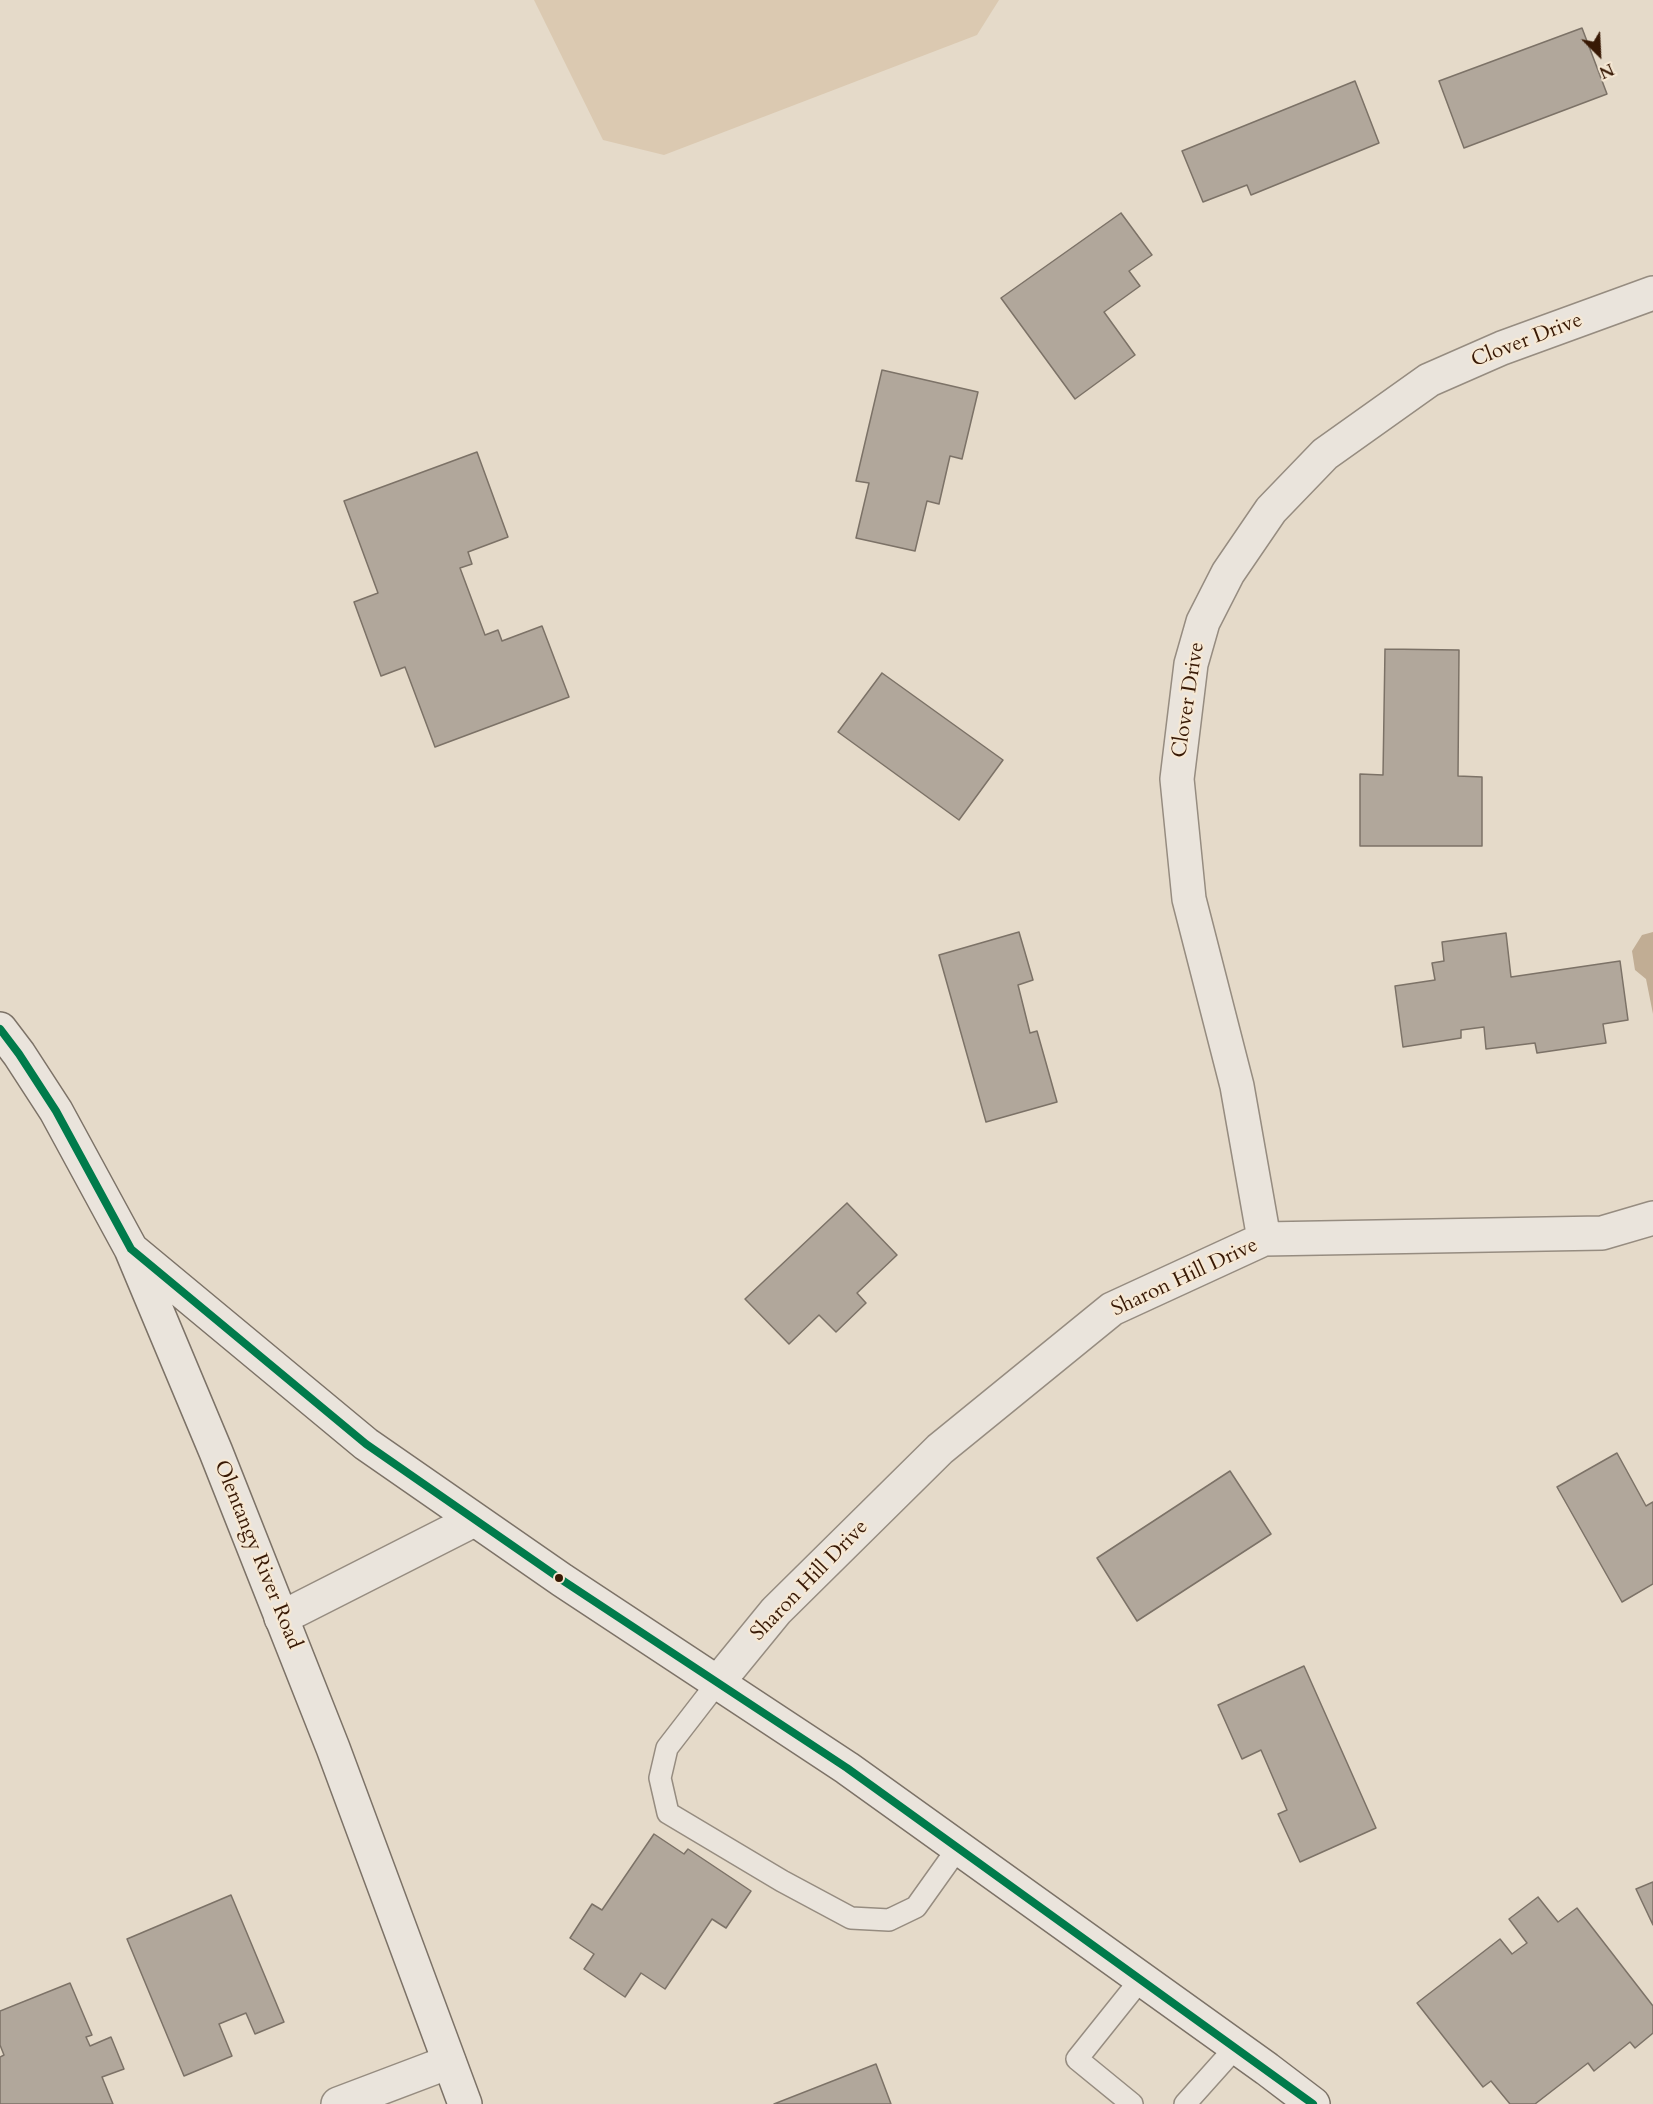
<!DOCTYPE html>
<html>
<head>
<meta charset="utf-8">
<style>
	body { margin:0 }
	#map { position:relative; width:1653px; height:2104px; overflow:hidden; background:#e5dac9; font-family:Cardo,serif }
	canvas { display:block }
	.north { position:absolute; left:1569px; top:24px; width:60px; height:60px; -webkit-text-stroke:4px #f6e8d4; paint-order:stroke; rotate:156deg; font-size:16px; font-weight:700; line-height:24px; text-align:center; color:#381905 }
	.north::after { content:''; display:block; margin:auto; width:21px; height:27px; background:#381905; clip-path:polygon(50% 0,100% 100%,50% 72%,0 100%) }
</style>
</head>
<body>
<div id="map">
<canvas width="1653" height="2104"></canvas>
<div class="north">N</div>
</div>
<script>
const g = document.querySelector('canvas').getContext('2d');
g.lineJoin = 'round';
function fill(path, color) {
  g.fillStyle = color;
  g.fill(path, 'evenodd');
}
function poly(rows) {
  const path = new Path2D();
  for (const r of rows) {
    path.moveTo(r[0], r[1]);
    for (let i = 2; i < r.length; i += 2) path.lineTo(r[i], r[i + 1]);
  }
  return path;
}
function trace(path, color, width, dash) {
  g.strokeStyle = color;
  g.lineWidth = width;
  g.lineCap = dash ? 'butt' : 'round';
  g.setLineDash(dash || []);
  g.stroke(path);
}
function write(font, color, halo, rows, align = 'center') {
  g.font = font + ' Cardo,serif';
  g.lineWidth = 4.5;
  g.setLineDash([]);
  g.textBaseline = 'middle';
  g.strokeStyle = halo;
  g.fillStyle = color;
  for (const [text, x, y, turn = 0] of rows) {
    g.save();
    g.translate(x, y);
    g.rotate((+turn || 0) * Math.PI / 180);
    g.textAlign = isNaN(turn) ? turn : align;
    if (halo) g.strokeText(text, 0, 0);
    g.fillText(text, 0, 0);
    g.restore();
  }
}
const green = poly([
	[534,0,999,0,977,35,664,155,603,140]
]);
const water = poly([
	[1653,932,1653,1014,1646,979,1635,970,1632,951,1642,935]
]);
const building = poly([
	[1582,28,1607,94,1464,148,1439,81,1582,28],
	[1355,81,1379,143,1251,195,1247,185,1203,202,1182,151,1355,81],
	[1121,213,1152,255,1129,271,1140,286,1104,312,1135,355,1075,399,1001,298,1121,213],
	[882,370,978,392,962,459,950,456,939,504,927,501,915,551,856,538,869,483,856,481,882,370],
	[477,452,508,537,468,552,472,564,460,568,485,635,498,630,502,641,542,626,569,697,435,747,405,667,381,676,354,602,378,593,344,501,477,452],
	[1385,649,1459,650,1458,776,1482,777,1482,846,1360,846,1360,774,1383,775,1385,649],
	[882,673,1003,760,959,820,838,732,882,673],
	[1019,932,1033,980,1018,985,1030,1033,1037,1031,1057,1102,986,1122,939,955,1019,932],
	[1506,933,1511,977,1620,961,1628,1020,1603,1024,1606,1043,1537,1053,1535,1043,1486,1049,1484,1027,1461,1030,1461,1038,1403,1047,1395,986,1435,980,1432,963,1444,961,1442,942,1506,933],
	[847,1203,897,1255,857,1293,866,1303,836,1332,819,1315,789,1344,745,1299,847,1203],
	[1617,1453,1646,1506,1653,1502,1653,1584,1622,1602,1557,1487,1617,1453],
	[1230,1471,1271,1534,1137,1621,1097,1558,1230,1471],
	[1304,1666,1376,1828,1300,1862,1278,1814,1287,1810,1261,1750,1242,1759,1218,1705,1304,1666],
	[654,1834,684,1854,688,1849,751,1891,726,1928,712,1919,665,1989,641,1973,625,1997,584,1969,594,1954,570,1938,592,1904,602,1910,654,1834],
	[1653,1882,1653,1925,1636,1889,1653,1882],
	[231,1895,284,2022,255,2034,246,2013,219,2024,232,2056,184,2076,127,1939,231,1895],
	[1538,1897,1558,1922,1577,1908,1653,2006,1653,2033,1635,2048,1630,2042,1594,2071,1588,2063,1535,2104,1510,2104,1491,2081,1483,2087,1417,2003,1500,1939,1512,1954,1527,1943,1509,1919,1538,1897],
	[70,1983,92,2035,86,2037,90,2046,111,2037,124,2069,102,2077,113,2104,0,2104,0,2057,4,2055,0,2045,0,2011,70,1983],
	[876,2064,891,2104,774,2104,876,2064]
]);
const lane = poly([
	[718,1682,667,1748,660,1778,668,1813,782,1881,851,1918,889,1920,916,1907,958,1848],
	[1132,2104,1077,2059,1141,1979],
	[1185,2104,1236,2047]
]);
const street = poly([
	[1264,1239,1237,1086,1189,899,1177,779,1191,664,1203,622,1228,573,1271,510,1325,454,1429,380,1502,348,1653,293],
	[281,1618,474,1520],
	[718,1682,776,1611,940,1449,1112,1309,1264,1239,1602,1233,1653,1218],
	[338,2104,449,2062]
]);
const secondary = poly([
	[0,1029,19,1054,56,1111,131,1249,216,1452,333,1748,465,2104],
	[131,1249,366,1444,562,1580,847,1768,1267,2069,1313,2104]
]);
const bus1 = poly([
	[0,1029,19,1054,56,1111,131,1249,366,1444,562,1580,847,1768,1313,2104]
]);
const markers = [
	[559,1578,5,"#381905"]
];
const streetNames = [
	["Clover Drive",1527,341,-21],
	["Clover Drive",1189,700,-81],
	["Sharon Hill Drive",1185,1278,-25],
	["Olentangy River Road",257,1555,68],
	["Sharon Hill Drive",810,1581,-46]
];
fill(green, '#dbc9b1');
fill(water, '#c1ad94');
fill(building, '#b1a79b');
trace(building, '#7c7267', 1.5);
trace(lane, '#968c80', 24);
trace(street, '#968c80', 36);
trace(secondary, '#7c7267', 36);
trace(lane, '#eae4dc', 21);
trace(street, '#eae4dc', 33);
trace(secondary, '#eae4dc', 33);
trace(bus1, '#007b4b', 8);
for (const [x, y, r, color] of markers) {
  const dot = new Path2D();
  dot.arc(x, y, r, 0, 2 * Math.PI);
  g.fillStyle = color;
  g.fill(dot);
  trace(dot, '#f6e8d4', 2);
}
write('21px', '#381905', '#f6e8d4', streetNames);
</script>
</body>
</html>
